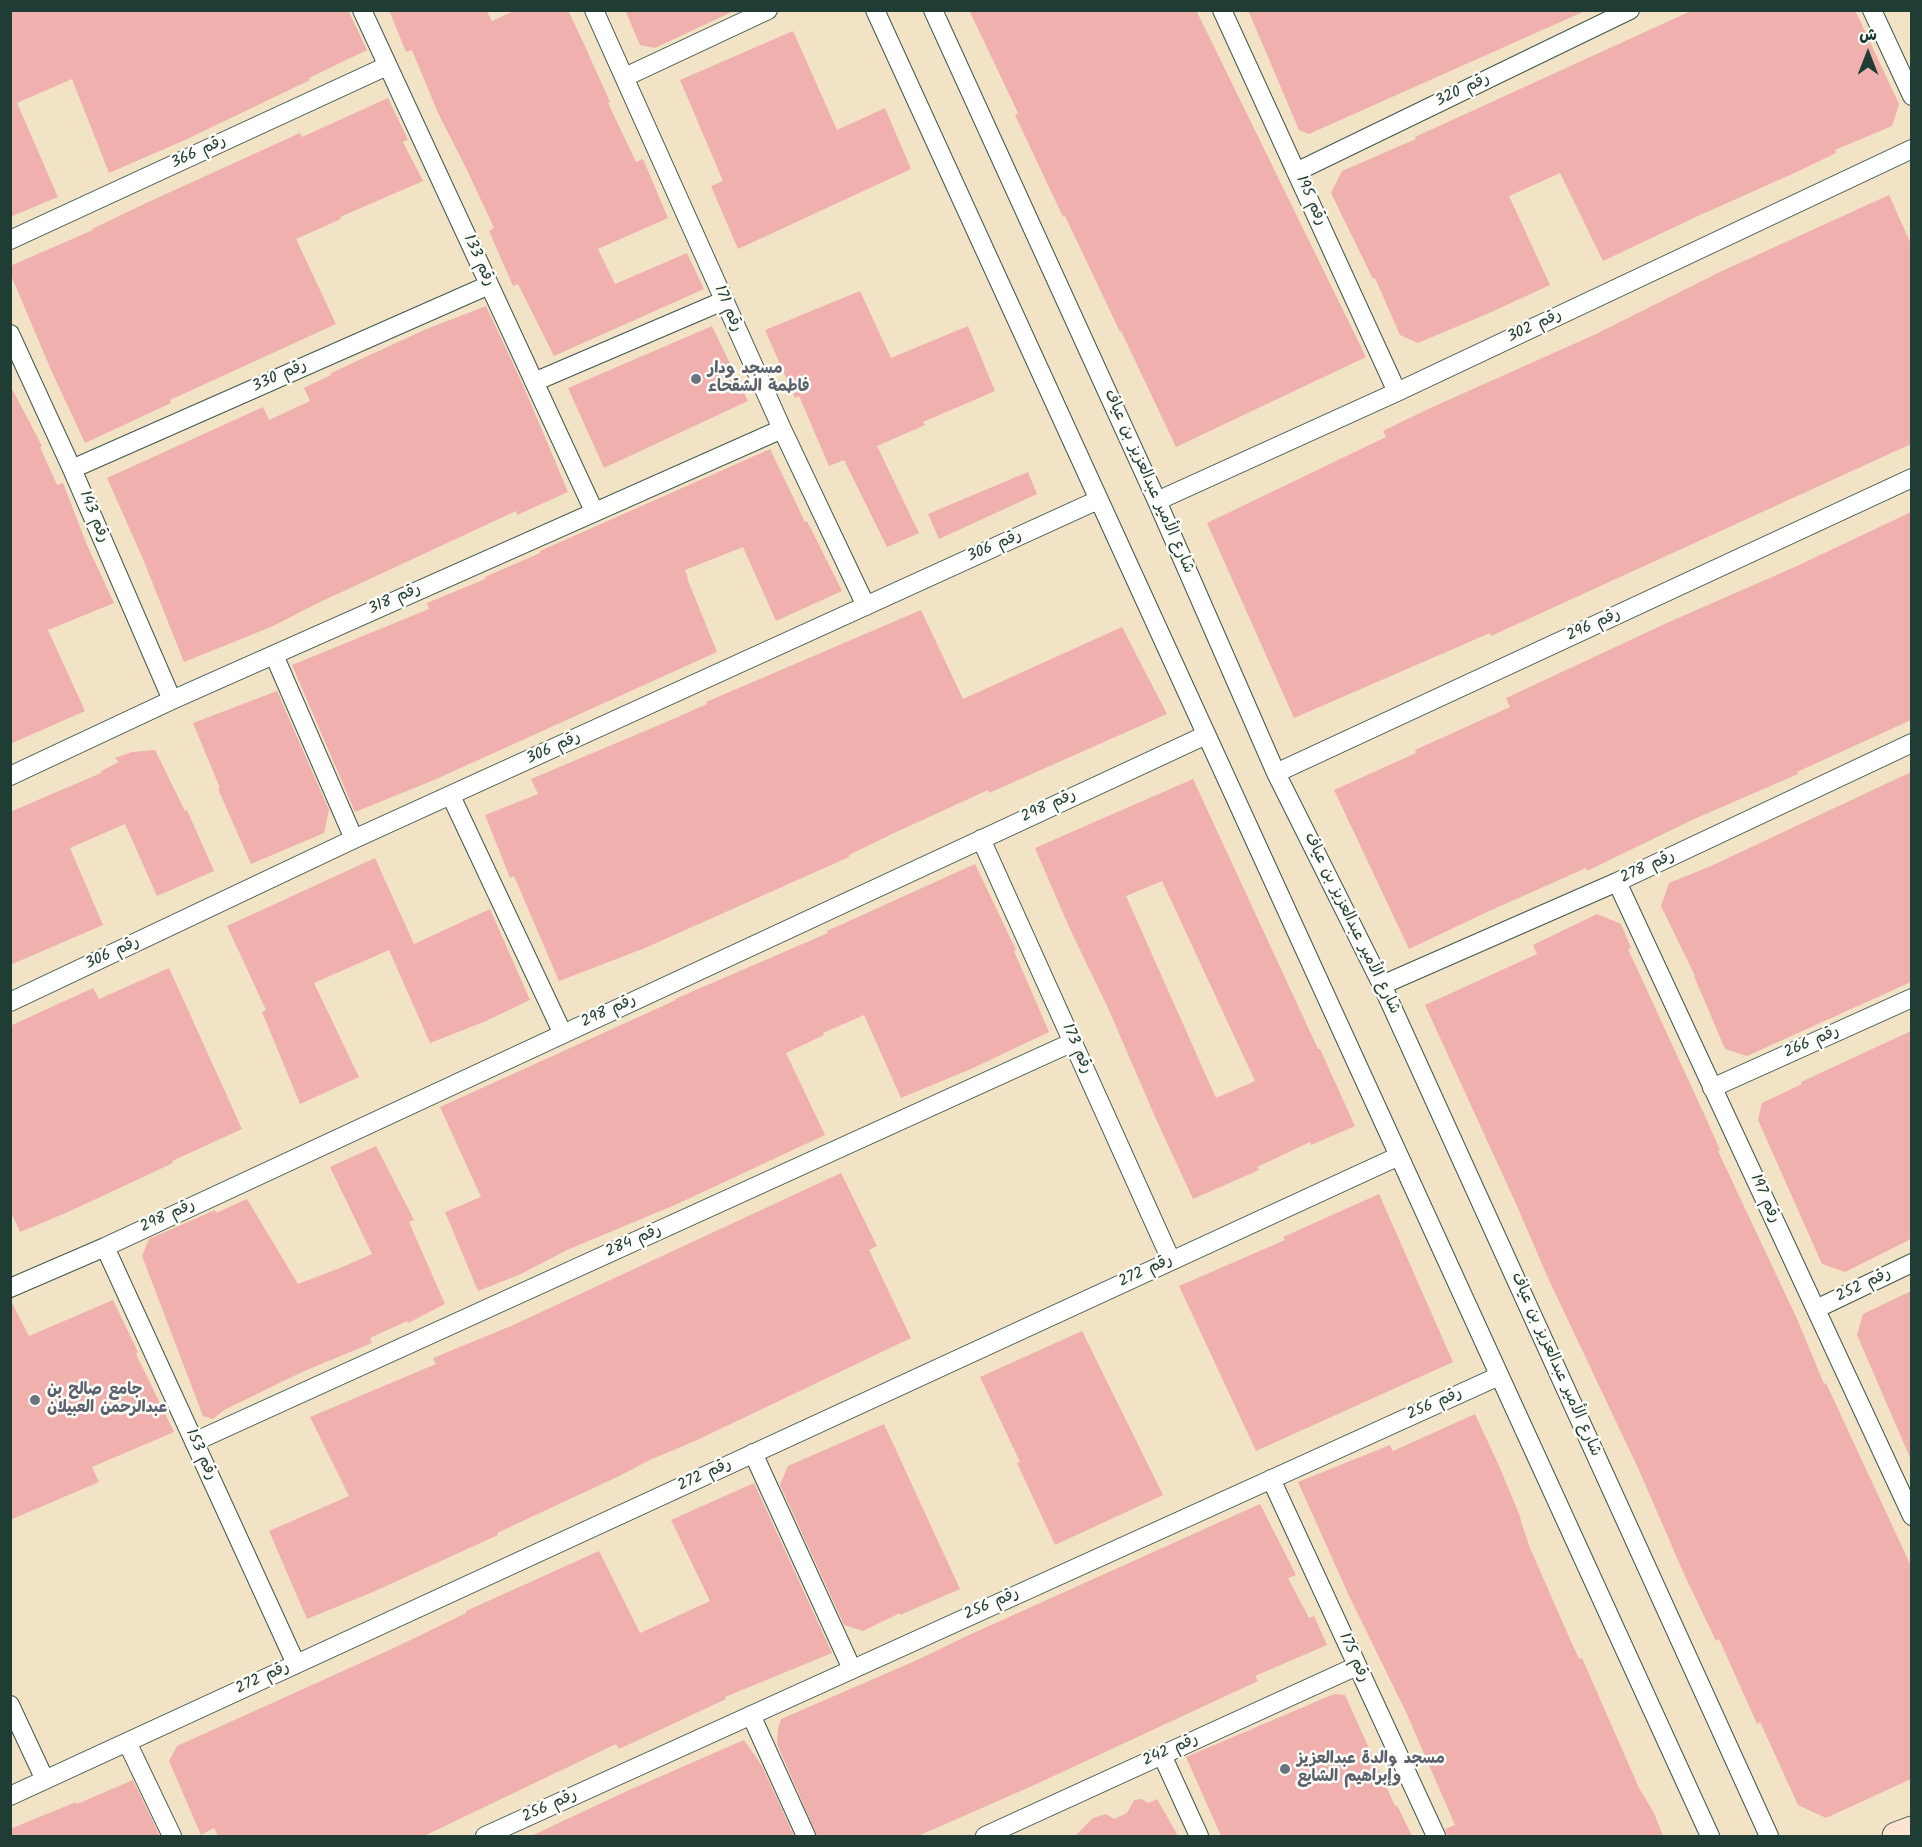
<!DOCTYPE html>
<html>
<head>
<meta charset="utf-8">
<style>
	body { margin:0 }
	#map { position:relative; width:1922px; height:1847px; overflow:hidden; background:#f2e2c6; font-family:Kalam,"Playpen Sans Arabic",sans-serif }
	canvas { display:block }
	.frame { position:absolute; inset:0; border:12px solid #1f3d34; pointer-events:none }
	.north { position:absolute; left:1838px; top:24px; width:60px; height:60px; -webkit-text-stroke:4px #fdfcf7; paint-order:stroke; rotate:0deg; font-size:16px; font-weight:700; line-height:24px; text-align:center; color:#1f3d34 }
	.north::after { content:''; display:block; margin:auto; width:21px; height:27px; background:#1f3d34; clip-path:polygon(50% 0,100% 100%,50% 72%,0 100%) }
</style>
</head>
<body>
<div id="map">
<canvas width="1922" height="1847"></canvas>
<div class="frame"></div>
<div class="north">ش</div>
</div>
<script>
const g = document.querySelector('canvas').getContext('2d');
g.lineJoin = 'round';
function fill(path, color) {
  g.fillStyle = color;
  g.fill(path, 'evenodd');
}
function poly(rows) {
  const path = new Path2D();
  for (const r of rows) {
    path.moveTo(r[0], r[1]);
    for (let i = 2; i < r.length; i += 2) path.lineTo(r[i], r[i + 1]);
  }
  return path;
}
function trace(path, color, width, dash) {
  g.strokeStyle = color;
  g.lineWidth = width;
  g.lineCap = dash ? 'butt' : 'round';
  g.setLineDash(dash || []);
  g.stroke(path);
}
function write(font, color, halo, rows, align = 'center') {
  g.font = font + ' Kalam,"Playpen Sans Arabic",sans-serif';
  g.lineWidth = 5;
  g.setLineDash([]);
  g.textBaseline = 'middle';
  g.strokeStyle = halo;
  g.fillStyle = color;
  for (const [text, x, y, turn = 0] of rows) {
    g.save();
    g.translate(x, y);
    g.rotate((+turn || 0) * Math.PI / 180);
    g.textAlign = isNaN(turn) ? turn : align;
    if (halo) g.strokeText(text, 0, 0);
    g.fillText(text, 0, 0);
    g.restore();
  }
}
const building = poly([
	[10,10,348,10,367,50,309,78,310,80,185,140,109,173,72,79,17,103,58,197,10,217],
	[389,10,486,10,492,21,516,10,568,10,584,44,610,102,608,103,636,162,643,159,668,218,598,249,615,284,687,253,704,289,554,356,518,284,513,286,489,231,494,228,467,170,438,113,412,50,406,52],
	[625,10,736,10,655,48,640,45],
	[969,10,1196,10,1366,357,1176,447,1121,331,1120,332,1065,216,1063,217,1015,115,1018,113],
	[1248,10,1585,10,1585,11,1309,134,1299,130],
	[1693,10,1855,10,1899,104,1892,126,1835,150,1836,153,1801,170,1698,216,1603,261,1560,173,1509,196,1550,285,1487,314,1418,343,1400,335,1375,278,1373,279,1331,193,1342,171,1416,139,1415,137],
	[793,31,837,130,885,108,911,169,738,249,711,186,723,181,680,80],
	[388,98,408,140,403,142,423,181,340,217,341,219,296,239,336,324,170,400,171,403,85,443,51,370,10,273,10,266,93,230,92,229,144,204,300,133,302,137],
	[1889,195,1911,244,1911,444,1491,636,1490,633,1294,718,1207,523,1386,437,1383,431,1426,410,1596,334,1722,271],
	[860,291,891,358,968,326,995,391,923,422,925,425,877,446,919,533,887,547,844,460,829,466,799,396,795,398,765,330],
	[486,306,523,385,568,492,517,515,516,511,318,603,271,627,184,662,143,559,107,478,263,407,269,420,310,401,304,388,331,375,331,373,424,330],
	[712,326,748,401,604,468,568,388],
	[10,385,42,446,40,447,57,485,63,483,87,545,114,603,48,630,85,711,10,744],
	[770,449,805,522,807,521,842,591,776,621,743,547,685,570,688,577,687,578,717,652,434,780,355,812,292,665,429,609,427,603,485,579,485,577,540,553,540,551],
	[1028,472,1037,494,939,539,928,514],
	[1911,512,1911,720,1797,772,1798,774,1692,820,1587,871,1586,868,1487,912,1409,949,1334,790,1416,753,1415,750,1510,707,1506,698,1669,622,1797,566],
	[921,610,963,699,1122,627,1167,714,989,793,988,790,892,834,849,855,849,857,645,948,559,981,514,876,510,878,485,815,538,794,531,779,671,720,707,704,706,702],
	[277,691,329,810,324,833,251,864,218,789,220,788,193,723],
	[155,750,185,811,187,810,214,871,157,896,125,824,70,848,103,925,10,965,10,812,101,773,101,771,119,762,115,758,132,752],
	[1911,772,1911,982,1747,1056,1725,1049,1694,976,1695,976,1661,906,1669,883,1711,866],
	[1193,779,1318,1049,1320,1049,1355,1126,1311,1145,1310,1142,1257,1167,1259,1170,1193,1199,1156,1119,1108,1008,1069,927,1035,848],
	[1162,881,1255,1081,1216,1098,1126,896],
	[375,858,414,944,490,909,530,1000,486,1021,430,1043,389,950,314,983,359,1077,300,1104,262,1012,266,1010,227,926],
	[975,864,1016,950,1014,951,1049,1032,973,1068,901,1098,864,1015,823,1033,824,1035,786,1053,825,1135,677,1204,567,1250,521,1274,478,1291,445,1212,481,1197,440,1107,676,1000,675,999,828,933,827,931],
	[1597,914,1621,924,1631,948,1628,949,1705,1116,1720,1150,1718,1151,1798,1321,1824,1384,1826,1383,1911,1566,1911,1779,1826,1818,1798,1805,1760,1722,1757,1724,1719,1639,1716,1641,1684,1574,1638,1468,1548,1278,1517,1206,1425,1005,1537,954,1533,945],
	[169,968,242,1129,172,1161,173,1163,68,1212,20,1232,10,1210,10,1026,93,988,99,999],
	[1911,1031,1911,1239,1845,1272,1822,1264,1758,1120,1762,1103,1802,1084,1801,1082],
	[376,1146,414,1220,409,1222,445,1304,408,1323,407,1321,370,1338,372,1343,302,1372,224,1410,213,1419,203,1416,142,1256,149,1239,215,1210,216,1213,247,1199,298,1284,340,1268,372,1254,330,1167],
	[841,1173,877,1246,869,1250,911,1338,695,1441,652,1459,617,1477,497,1533,498,1535,373,1592,307,1619,269,1531,349,1496,310,1417,436,1364,433,1358,511,1326],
	[1379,1194,1453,1362,1256,1451,1179,1286,1285,1240,1283,1237],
	[1911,1291,1911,1460,1857,1335,1863,1314],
	[10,1299,29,1336,113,1300,138,1352,136,1354,174,1432,92,1467,99,1482,10,1520],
	[1082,1331,1163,1495,1055,1545,1017,1463,1020,1462,980,1377],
	[1475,1414,1500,1468,1521,1519,1520,1519,1530,1548,1566,1630,1579,1659,1582,1658,1639,1788,1654,1813,1663,1836,1447,1836,1445,1829,1455,1825,1406,1712,1350,1598,1298,1482,1390,1445,1393,1451],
	[884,1424,960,1589,900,1615,900,1613,863,1631,844,1625,780,1485,788,1466],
	[754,1483,832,1653,725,1697,726,1699,619,1749,616,1744,424,1836,218,1836,214,1828,201,1835,169,1761,177,1746,396,1647,466,1613,466,1611,599,1551,640,1633,649,1629,710,1601,671,1520],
	[1260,1504,1296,1575,1288,1578,1309,1618,1314,1616,1327,1645,1255,1676,1258,1681,1032,1786,918,1836,817,1836,777,1744,778,1729,781,1719,915,1661,969,1635],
	[1334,1694,1345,1695,1395,1806,1397,1805,1412,1836,1221,1836,1186,1757],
	[744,1740,762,1766,794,1836,531,1836,627,1791],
	[133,1780,160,1836,10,1836,10,1829,76,1802,77,1804],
	[1141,1799,1149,1803,1157,1799,1178,1836,1075,1836,1093,1818,1106,1814,1114,1819,1127,1813,1134,1800]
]);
const street = poly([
	[362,10,594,511],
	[594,10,782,429,866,606],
	[875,10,1710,1836],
	[933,10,1157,501,1276,773,1382,985,1769,1836],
	[1222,10,1397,392],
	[1872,10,1912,96],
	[625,77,768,10],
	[1296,172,1630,10],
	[10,240,387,66],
	[10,334,72,469,172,700],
	[534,382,723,301],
	[72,469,489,285],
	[1157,501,1397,392,1912,149],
	[274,655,354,839],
	[1276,773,1912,478],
	[10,776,172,700,782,429],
	[451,796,563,1034],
	[981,839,1171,1260],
	[1617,882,1912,1516],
	[1382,985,1617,882,1912,743],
	[10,1002,354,839,1098,500],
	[1712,1088,1912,998],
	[105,1247,296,1664],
	[10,1288,105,1247,1206,735],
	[1816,1309,1912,1263],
	[194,1442,1073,1042],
	[753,1453,852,1669],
	[1271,1479,1436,1836],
	[10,1705,45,1780],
	[751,1715,806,1836],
	[127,1742,172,1836],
	[1162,1755,1199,1836],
	[10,1796,1399,1156],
	[485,1836,1499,1376],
	[985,1836,1357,1666]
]);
const secondary = poly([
	[1896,1836,1912,1830]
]);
const markers = [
	[696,379,6,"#6b7280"],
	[35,1400,6,"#6b7280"],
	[1285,1769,6,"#6b7280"]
];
const streetNames = [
	["رقم 320",1463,91,-26],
	["رقم 366",199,153,-25],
	["رقم 195",1310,201,65],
	["رقم 133",478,261,65],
	["رقم 171",727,309,66],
	["رقم 302",1535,327,-25],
	["رقم 330",280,377,-24],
	["شارع الأمير عبدالعزيز بن عياف",1148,482,66],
	["رقم 143",93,517,67],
	["رقم 306",995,547,-24],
	["رقم 318",395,600,-24],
	["رقم 296",1594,626,-25],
	["رقم 306",554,749,-25],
	["رقم 298",1049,807,-25],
	["رقم 278",1648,868,-25],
	["شارع الأمير عبدالعزيز بن عياف",1351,924,64],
	["رقم 306",113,954,-25],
	["رقم 298",609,1012,-25],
	["رقم 266",1812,1043,-24],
	["رقم 173",1076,1049,66],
	["رقم 197",1764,1199,65],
	["رقم 298",168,1217,-25],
	["رقم 284",634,1242,-24],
	["رقم 272",1146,1272,-25],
	["رقم 252",1864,1286,-26],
	["شارع الأمير عبدالعزيز بن عياف",1555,1365,66],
	["رقم 256",1435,1405,-24],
	["رقم 153",200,1455,65],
	["رقم 272",705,1476,-25],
	["رقم 256",992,1605,-24],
	["رقم 175",1353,1658,65],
	["رقم 272",263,1679,-25],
	["رقم 242",1171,1751,-24],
	["رقم 256",550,1807,-25]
];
const worshipNames = [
	["مسجد ودار",708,370],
	["فاطمة الشقحاء",708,388],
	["جامع صالح بن",47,1391],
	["عبدالرحمن العبيلان",47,1409],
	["مسجد والدة عبدالعزيز",1297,1760],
	["وإبراهيم الشايع",1297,1778]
];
fill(building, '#f0b1ae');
trace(street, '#3f564a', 20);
trace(secondary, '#3f564a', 29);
trace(street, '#fff', 18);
trace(secondary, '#fce5d0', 27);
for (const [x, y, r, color] of markers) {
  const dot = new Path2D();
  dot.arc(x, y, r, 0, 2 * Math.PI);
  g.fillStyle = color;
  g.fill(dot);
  trace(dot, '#fdfcf7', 2);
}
write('16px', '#1f3d34', '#fdfcf7', streetNames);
write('bold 16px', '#5b616d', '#fdfcf7', worshipNames, 'left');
</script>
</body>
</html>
